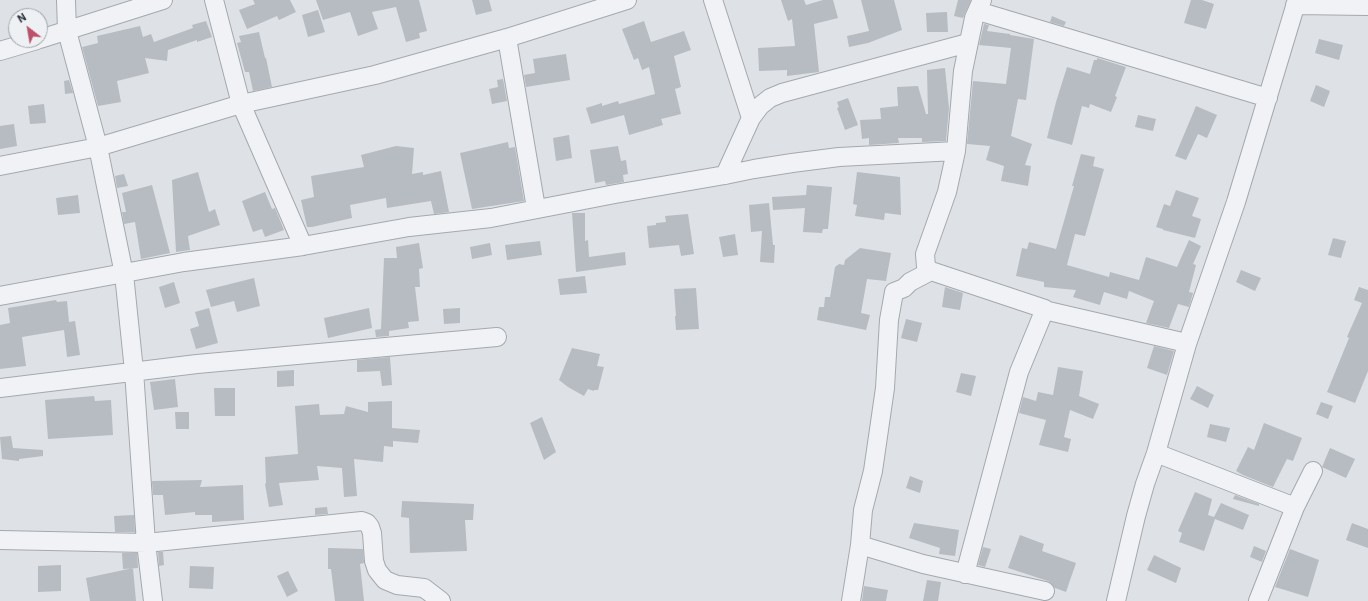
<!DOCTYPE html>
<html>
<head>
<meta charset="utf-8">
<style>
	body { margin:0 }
	#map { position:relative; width:1368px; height:601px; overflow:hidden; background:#dee2e6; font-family:Roboto,sans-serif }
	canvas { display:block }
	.north { position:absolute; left:8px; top:8px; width:40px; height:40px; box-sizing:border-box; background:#eef1f4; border:1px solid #9fa4aa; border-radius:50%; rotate:329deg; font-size:11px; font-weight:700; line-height:16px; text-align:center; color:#29313b }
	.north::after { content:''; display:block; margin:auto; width:14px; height:18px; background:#be506a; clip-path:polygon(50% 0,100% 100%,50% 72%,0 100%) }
</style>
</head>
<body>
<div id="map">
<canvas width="1368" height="601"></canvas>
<div class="north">N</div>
</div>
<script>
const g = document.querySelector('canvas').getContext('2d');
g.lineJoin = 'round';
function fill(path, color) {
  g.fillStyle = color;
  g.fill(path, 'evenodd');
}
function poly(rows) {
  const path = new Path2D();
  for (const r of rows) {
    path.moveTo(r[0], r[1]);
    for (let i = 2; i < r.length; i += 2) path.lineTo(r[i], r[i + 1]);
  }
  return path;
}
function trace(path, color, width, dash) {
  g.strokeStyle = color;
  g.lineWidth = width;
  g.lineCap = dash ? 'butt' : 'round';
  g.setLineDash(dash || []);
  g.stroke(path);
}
const building = poly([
	[253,0,290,0,296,12,279,20,277,16,247,29,239,10,255,4],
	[316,0,419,0,427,31,419,33,420,38,406,42,396,7,372,12,378,29,358,36,350,12,323,20],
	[472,0,489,0,492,11,476,15],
	[781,0,804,0,806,5,823,0,833,0,838,18,814,24,819,72,787,76,787,70,759,71,758,48,795,46,792,19,788,21],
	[861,0,894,0,902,30,868,43,849,47,847,36,869,31],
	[958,0,971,0,963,18,954,16],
	[1191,0,1202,0,1214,4,1206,29,1184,23],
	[318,10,325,32,308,37,302,15],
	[947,12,948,32,927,32,926,13],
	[1052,16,1066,22,1064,26,1050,22],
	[206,21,212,37,197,42,197,40,168,50,167,61,145,58,149,73,117,81,121,102,98,106,82,47,98,43,97,36,140,26,143,37,151,34,154,42,193,28,192,25],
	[644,21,651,42,684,31,691,50,674,56,681,87,675,89,681,114,661,119,663,125,629,135,624,115,591,124,586,108,602,103,602,106,618,101,619,104,655,94,649,67,642,70,638,58,634,60,622,29],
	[984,24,989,25,987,31,1010,34,1010,35,1034,39,1026,100,1018,99,1011,136,1032,144,1025,165,1031,166,1028,186,1001,181,1004,166,986,160,990,146,967,144,973,81,1006,84,1011,48,979,45],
	[259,32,265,58,266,58,272,87,253,91,249,72,245,72,237,43,241,42,239,36],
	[1319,39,1343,45,1339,60,1315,53],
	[566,54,570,80,526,87,524,75,535,73,533,59],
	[1097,58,1126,67,1115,96,1117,97,1111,112,1090,104,1089,108,1082,106,1072,145,1047,138,1056,102,1067,67,1090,74,1094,60,1097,60],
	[945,68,949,108,946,141,922,142,922,138,898,138,899,143,869,145,869,138,862,139,860,120,881,119,880,108,898,106,897,87,918,86,926,114,928,114,927,70],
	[503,79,507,101,492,104,489,89,498,87,497,80],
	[69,80,73,93,65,94,64,81],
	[1316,85,1330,91,1324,107,1310,101],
	[848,98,858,125,845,130,837,108,839,107,837,102],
	[44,104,46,123,30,124,28,106],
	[1196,106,1217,115,1207,138,1198,134,1186,160,1175,156],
	[1138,115,1156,119,1153,131,1135,127],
	[14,124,17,146,0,149,0,126],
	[569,135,572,158,556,161,553,138],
	[508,142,509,148,515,147,524,201,472,209,460,153],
	[396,146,414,148,412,174,423,172,423,175,441,171,449,212,434,214,431,201,387,208,386,198,350,205,352,218,312,227,307,227,301,200,314,197,311,176,364,167,361,155],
	[618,146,621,161,626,160,628,174,623,175,624,182,606,185,605,181,595,183,590,150],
	[1081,154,1095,157,1093,166,1104,169,1085,236,1075,234,1067,265,1109,277,1110,272,1139,280,1146,257,1177,267,1189,240,1201,246,1193,264,1196,265,1189,292,1193,293,1189,307,1178,304,1169,328,1146,323,1154,301,1129,291,1127,299,1104,292,1100,305,1073,297,1076,290,1044,287,1044,282,1016,276,1022,248,1027,249,1029,242,1056,249,1074,186,1072,186],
	[198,172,209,212,215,209,220,225,188,236,190,250,176,252,172,180],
	[857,172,900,177,901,215,885,213,884,220,855,216,857,205,853,204],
	[124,174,128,186,117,188,115,176],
	[152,185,170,253,141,259,135,222,124,224,122,212,126,212,122,193],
	[807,185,832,187,828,229,823,229,822,233,803,232,805,208,773,210,772,197,806,195],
	[1176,190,1199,198,1192,216,1201,219,1195,238,1163,230,1163,229,1156,227,1164,204,1170,206],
	[265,192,272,209,275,208,284,230,265,237,262,229,253,232,242,201],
	[78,195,80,213,58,215,56,198],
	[769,203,773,245,775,245,774,263,760,262,762,231,751,232,749,205],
	[572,213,585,213,585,241,588,240,589,257,625,252,626,265,576,272],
	[688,214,694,254,681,256,679,245,649,248,647,226,656,225,656,223,666,222,665,216],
	[735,234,738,255,723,257,719,237],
	[1333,238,1346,241,1341,258,1328,255],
	[540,241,542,255,507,260,505,245],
	[419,243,423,268,419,269,420,287,415,287,419,321,408,322,409,328,389,331,389,336,376,337,375,330,381,329,384,258,397,258,396,247],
	[490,243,492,255,472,259,470,247],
	[860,248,891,253,886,281,867,279,861,313,870,315,866,330,817,320,819,307,824,307,825,297,830,297,835,267,839,264,844,265,845,260],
	[1241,270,1261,278,1255,291,1236,282],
	[585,276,587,293,560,295,558,279],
	[254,278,260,306,237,312,234,301,211,307,206,290],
	[174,282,180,303,165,308,159,287],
	[945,287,963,293,960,310,942,307],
	[1359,287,1368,290,1368,289,1368,371,1355,403,1327,392,1349,338,1347,337,1362,303,1354,300],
	[696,288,699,329,676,330,675,316,676,316,674,289],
	[56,300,57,302,67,301,69,322,75,321,80,355,67,357,64,330,22,337,26,366,0,369,0,325,10,323,8,308],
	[209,308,218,343,196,349,190,329,199,326,195,312],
	[369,308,372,328,328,338,324,318],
	[460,308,460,323,444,324,443,309],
	[906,319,922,323,917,342,901,338],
	[1154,346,1174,351,1167,375,1147,368],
	[572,348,600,354,597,366,604,367,598,390,594,390,594,391,588,389,584,396,568,387,559,380],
	[390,357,392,385,382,386,380,371,357,372,357,360],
	[1058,367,1083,371,1079,396,1099,404,1093,419,1070,410,1064,437,1071,439,1068,452,1039,445,1046,420,1019,413,1023,397,1036,401,1038,392,1053,395],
	[294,370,294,386,277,387,277,371],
	[961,373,976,376,971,396,956,392],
	[175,379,178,407,154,410,150,382],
	[1197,386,1214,395,1208,408,1190,399],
	[214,388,235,388,235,416,215,416],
	[94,396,95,401,111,400,113,435,48,439,45,400],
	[392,401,392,428,420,430,418,443,393,441,393,447,384,446,383,462,354,459,357,496,344,497,342,468,317,466,319,480,279,483,283,505,269,507,265,484,266,483,265,457,298,454,295,406,319,404,320,415,344,414,346,406,368,412,368,402],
	[1321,402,1333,406,1328,419,1316,414],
	[175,412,189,412,189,429,176,429],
	[542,417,556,452,544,460,530,423],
	[1264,423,1302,438,1293,461,1287,459,1273,487,1243,475,1236,471,1248,447,1254,450],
	[1210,424,1230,428,1226,442,1207,437],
	[11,436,13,448,43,450,43,456,19,459,19,461,2,459,0,437],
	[1330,448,1355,459,1346,478,1322,467],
	[910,476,923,481,920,493,906,488],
	[202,480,200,487,243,485,244,520,212,522,212,515,195,515,195,512,165,515,163,495,153,495,152,481],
	[1195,492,1212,499,1208,515,1214,517,1221,503,1249,515,1243,530,1215,519,1204,551,1179,542,1182,533,1178,531],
	[1235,495,1259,504,1259,506,1233,499],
	[402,501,474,504,473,520,465,520,467,551,410,553,409,518,401,517],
	[327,507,328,514,315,515,315,508],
	[134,515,135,532,115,532,114,516],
	[914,523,959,530,955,556,939,554,940,548,909,538],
	[1352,523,1368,529,1368,548,1346,540],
	[1020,535,1044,544,1042,551,1076,563,1066,592,1055,588,1052,584,1048,581,1008,568],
	[1254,546,1266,551,1262,562,1250,557],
	[983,547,991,549,985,567,978,565],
	[328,548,363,549,364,563,360,564,364,601,335,601,331,569,328,569],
	[1290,549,1319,560,1308,597,1275,587],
	[158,552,163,552,164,565,159,566],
	[122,553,137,553,138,568,123,569],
	[1154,555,1181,568,1176,583,1147,570],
	[61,565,61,591,38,592,38,566],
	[190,566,214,567,213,589,189,588],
	[133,568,136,601,90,601,86,578],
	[288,571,298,591,287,597,277,576],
	[927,580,941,582,938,601,923,601],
	[864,586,888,590,886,601,862,601]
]);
const minor = poly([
	[66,0,67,31,98,147,124,274,134,371,146,543,153,601],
	[214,0,241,104,303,246],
	[713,0,751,118],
	[982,0,974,18,963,71,956,151,947,192,925,254,926,267,931,271,1045,309,1044,310,1178,341,1187,344],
	[1295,5,1368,6],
	[978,11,1268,98],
	[507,38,536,208],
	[40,39,163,0],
	[0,51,37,40],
	[0,166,98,147,241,104,375,75,507,38,627,0],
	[725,175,751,118,760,106,770,98,782,93,968,43],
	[0,296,184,262,303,246,409,227,491,218,615,194,725,175,754,169,792,163,839,157,956,151],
	[0,388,197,364,497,337],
	[1156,453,1295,507],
	[0,540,146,543,362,521,367,523,370,527,372,533,374,561,377,570,385,580,397,585,424,588,441,601],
	[860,545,923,564,1045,591],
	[965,574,1019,372,1045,309],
	[851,601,860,545,863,510,873,471,885,388,889,320,894,292,904,288,910,282,931,271],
	[1116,601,1136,516,1145,484,1156,453,1187,344,1236,202,1297,0],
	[1258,601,1295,507,1313,471]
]);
fill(building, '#b6bcc2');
trace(minor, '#a4a9af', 20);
trace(minor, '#f1f2f5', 18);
</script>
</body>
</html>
